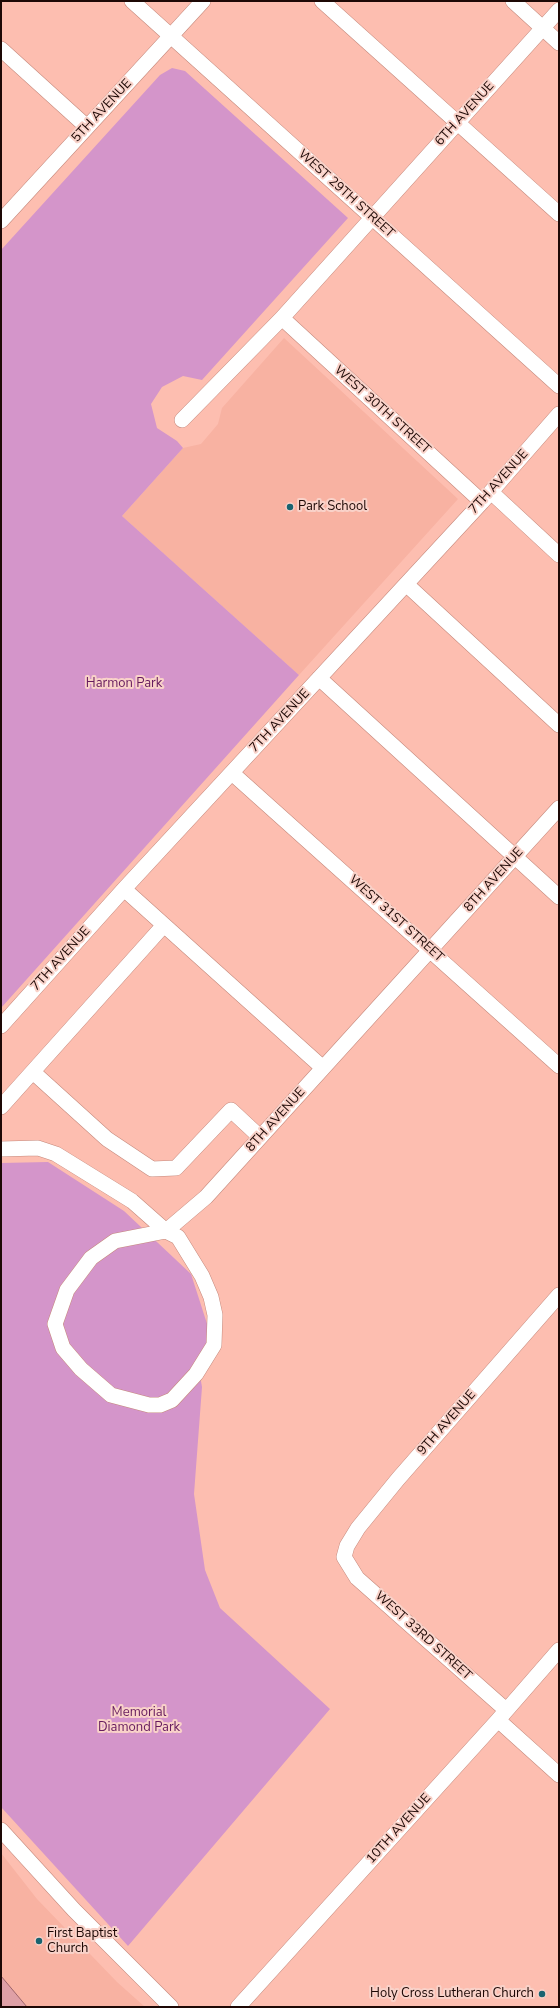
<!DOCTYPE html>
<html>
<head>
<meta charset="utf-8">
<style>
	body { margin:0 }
	#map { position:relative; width:560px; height:2008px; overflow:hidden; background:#fdbeb0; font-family:"Nunito Sans",sans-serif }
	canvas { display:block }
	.frame { position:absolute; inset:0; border:2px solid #1d0805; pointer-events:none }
</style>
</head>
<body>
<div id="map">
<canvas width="560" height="2008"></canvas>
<div class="frame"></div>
</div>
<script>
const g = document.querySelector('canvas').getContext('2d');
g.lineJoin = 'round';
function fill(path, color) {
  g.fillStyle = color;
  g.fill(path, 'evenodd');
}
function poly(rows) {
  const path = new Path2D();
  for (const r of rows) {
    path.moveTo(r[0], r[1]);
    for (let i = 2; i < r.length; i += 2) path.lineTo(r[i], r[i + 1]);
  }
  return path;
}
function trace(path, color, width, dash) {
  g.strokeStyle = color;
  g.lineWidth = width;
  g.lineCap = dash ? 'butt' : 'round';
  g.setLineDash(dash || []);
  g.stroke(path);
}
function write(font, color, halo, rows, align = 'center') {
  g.font = font + ' "Nunito Sans",sans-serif';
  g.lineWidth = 4;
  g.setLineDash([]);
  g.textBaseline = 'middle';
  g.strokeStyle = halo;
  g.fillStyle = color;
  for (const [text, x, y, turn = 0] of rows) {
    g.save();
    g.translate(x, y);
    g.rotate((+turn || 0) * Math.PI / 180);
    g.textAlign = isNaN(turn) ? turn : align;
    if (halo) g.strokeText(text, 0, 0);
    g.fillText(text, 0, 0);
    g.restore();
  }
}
const built = poly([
	[284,338,458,499,299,675,122,516,183,448,201,444,218,424,222,408],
	[1,1853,37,1899,117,1982,145,2007,1,2007]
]);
const green = poly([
	[172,68,185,71,348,218,202,380,183,376,162,387,151,404,157,428,177,441,183,448,122,516,299,675,1,1008,1,250,160,75],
	[48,1162,124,1211,191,1274,210,1333,199,1370,202,1387,194,1494,205,1570,220,1608,330,1709,128,1946,1,1807,1,1163]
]);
const building = poly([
	[1,1976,27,2007,1,2007,1,1976]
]);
const minor = poly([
	[132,1,559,386],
	[322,1,559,214],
	[513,1,559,43],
	[1,49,87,127],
	[1,221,203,1],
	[282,318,482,502],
	[182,420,282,318,559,10],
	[491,492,559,555],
	[406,584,559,725],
	[319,678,559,897],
	[232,773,559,1066],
	[124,889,323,1068],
	[1,1026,124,889,482,502,559,414],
	[33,1072,107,1139,152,1169,176,1168,231,1110,260,1137],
	[1,1107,164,925],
	[1,1149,38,1148,56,1154,132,1201,166,1231,178,1237,202,1276,211,1297,215,1315,214,1345,196,1374,172,1400,160,1405,149,1405,111,1395,81,1369,63,1348,55,1324,67,1290,91,1258,115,1241,166,1231,206,1197,559,808],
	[506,1710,357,1578,344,1557,347,1546,358,1528,398,1479,559,1295],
	[498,1720,559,1775],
	[1,1830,74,1910,171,2007],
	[238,2007,498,1720,559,1650]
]);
const markers = [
	[290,507,4,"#196370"],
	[39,1941,4,"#196370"],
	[542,1994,4,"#196370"]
];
const streetNames = [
	["5TH AVENUE",102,111,-47],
	["6TH AVENUE",465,114,-48],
	["WEST 29TH STREET",346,194,42],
	["WEST 30TH STREET",382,410,42],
	["7TH AVENUE",499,482,-48],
	["7TH AVENUE",280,721,-47],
	["8TH AVENUE",494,880,-48],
	["WEST 31ST STREET",396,919,42],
	["7TH AVENUE",61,959,-48],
	["8TH AVENUE",276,1120,-48],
	["9TH AVENUE",447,1423,-49],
	["WEST 33RD STREET",423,1636,42],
	["10TH AVENUE",399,1829,-48]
];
const poiNames = [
	["Park School",298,507],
	["First Baptist",47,1934],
	["Church",47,1949],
	["Holy Cross Lutheran Church",534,1994,"right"]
];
const parkNames = [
	["Harmon Park",124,684],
	["Memorial",139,1713],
	["Diamond Park",139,1728]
];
fill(built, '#f8b2a2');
fill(green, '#d495ca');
fill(building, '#dfa0a6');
trace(building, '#9f656b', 1);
trace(minor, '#c5897c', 16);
trace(minor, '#fff', 15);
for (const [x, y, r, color] of markers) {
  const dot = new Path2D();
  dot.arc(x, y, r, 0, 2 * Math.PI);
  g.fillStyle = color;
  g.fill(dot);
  trace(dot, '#f9d2c9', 1.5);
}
write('13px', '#1d0805', '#f9d2c9', streetNames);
write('13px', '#1d0805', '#f9d2c9', poiNames, 'left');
write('13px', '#661b5e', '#f9d2c9', parkNames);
</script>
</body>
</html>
